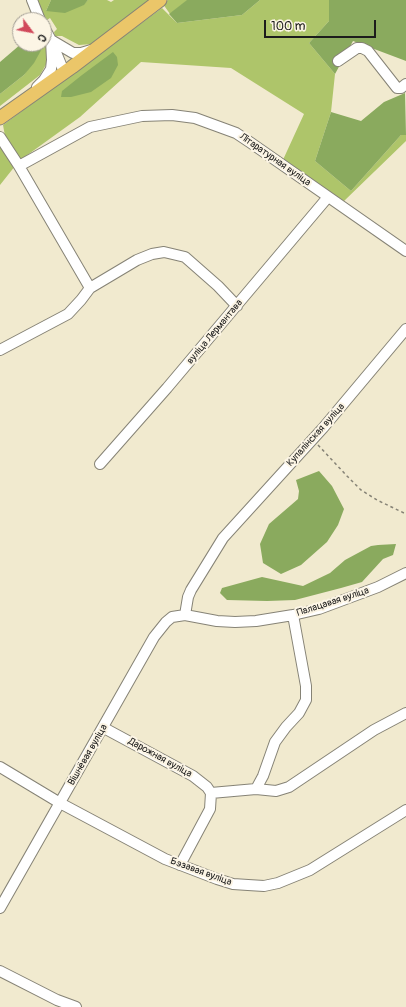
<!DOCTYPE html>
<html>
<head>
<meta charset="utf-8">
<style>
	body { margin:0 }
	#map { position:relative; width:406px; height:1007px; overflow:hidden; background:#f1eacf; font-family:Pangolin,sans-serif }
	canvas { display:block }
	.north { position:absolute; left:12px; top:12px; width:40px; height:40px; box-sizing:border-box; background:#fcf5e5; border:1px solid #a29e95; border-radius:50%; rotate:122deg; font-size:11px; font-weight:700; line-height:16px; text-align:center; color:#1c1c1c }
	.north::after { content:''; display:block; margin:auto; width:14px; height:18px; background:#d1495b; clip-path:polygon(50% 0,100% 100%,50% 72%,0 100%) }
	.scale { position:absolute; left:264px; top:20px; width:112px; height:18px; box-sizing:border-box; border:2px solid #1c1c1c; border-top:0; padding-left:5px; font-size:12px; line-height:14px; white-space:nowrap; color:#1c1c1c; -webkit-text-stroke:3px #fcf5e5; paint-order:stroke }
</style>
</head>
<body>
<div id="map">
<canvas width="406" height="1007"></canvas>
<div class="north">С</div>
<div class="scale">100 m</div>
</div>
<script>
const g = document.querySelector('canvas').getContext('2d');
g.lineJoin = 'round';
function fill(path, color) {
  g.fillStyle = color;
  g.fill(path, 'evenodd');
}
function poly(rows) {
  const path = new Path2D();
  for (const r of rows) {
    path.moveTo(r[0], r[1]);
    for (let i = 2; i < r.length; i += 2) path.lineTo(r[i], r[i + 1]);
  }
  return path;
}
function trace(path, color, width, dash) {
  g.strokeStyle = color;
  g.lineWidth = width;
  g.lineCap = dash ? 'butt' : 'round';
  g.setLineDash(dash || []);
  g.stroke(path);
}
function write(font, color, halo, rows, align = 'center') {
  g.font = font + ' Pangolin,sans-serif';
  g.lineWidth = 4;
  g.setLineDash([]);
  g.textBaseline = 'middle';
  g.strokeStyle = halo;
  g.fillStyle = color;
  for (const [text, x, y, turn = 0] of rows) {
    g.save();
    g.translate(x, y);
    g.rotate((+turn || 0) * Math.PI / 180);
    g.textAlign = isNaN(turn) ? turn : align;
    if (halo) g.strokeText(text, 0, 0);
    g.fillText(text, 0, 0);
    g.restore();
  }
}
const green = poly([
	[36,0,51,0,46,11,83,5,88,0,107,0,111,2,114,0,149,0,136,12,92,44,79,45,62,36,55,36,54,32,57,29,50,18,47,20,43,19],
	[168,0,188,0,170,14,163,4],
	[260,0,329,0,329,21,309,43,335,74,331,112,315,161,351,191,401,135,406,135,406,141,344,201,282,162,304,114,231,68,141,62,80,117,19,161,0,185,0,141,5,136,3,125,162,8,177,23,242,15],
	[44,35,50,44,48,61,40,75,0,106,0,94,24,75,44,45,43,44,44,44]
]);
const forest = poly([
	[51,0,88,0,84,5,65,13,46,11],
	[187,0,260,0,242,15,177,23,169,14],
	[329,0,406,0,406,61,353,41,335,74,309,43,329,21],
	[21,44,43,44,44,45,34,63,24,75,0,94,0,62],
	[113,52,117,57,118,65,111,78,91,92,71,97,61,97,62,91,82,75],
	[405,93,406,135,401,135,351,191,315,161,331,112,361,121,384,102],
	[319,471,332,486,344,509,338,525,327,542,301,565,281,574,263,563,260,544,269,524,298,499,299,491,296,480],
	[396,544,393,555,383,559,362,582,341,588,295,600,267,601,227,600,220,593,222,588,262,577,303,586,330,573,345,560,371,546,378,545]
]);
const path = poly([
	[318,445,347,476,361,490,377,500,406,514]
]);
const minor = poly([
	[32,0,40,20],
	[44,27,51,40,64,72],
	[51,40,73,53,81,53,91,50],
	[338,61,357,48,362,48,368,51,397,88,401,88,406,84],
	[37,87,44,80,51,69,52,60,51,40],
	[0,137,19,166,90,288],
	[19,166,90,127,142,116,172,115,195,118,236,133,251,143,406,251],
	[0,350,68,314,81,300,90,288,137,260,152,254,164,252,185,257,218,286,237,306],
	[100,464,167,388,328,197],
	[185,615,188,597,191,590,223,538,323,428,406,329],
	[104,728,193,776,207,787,211,793,210,809,180,865],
	[0,767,60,803,165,859,217,879,233,884,248,885,264,886,278,883,310,870,406,810],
	[256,789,263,776,275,742,286,727,299,713,306,700,306,686,293,615],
	[211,793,256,789,276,791,289,787,374,730,406,713],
	[0,908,154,637,166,622,172,617,185,615,217,621,235,622,256,621,293,615,319,609,378,587,406,573],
	[0,971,57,1000,76,1007]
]);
const major = poly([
	[0,118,72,67,160,0]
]);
const streetNames = [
	["Літаратурная вуліца",275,160,35],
	["вуліца Лермантава",215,332,-50],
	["Купалінская вуліца",316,435,-48],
	["Палацавая вуліца",333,602,-18],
	["Вішнёвая вуліца",88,755,-60],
	["Дарожная вуліца",160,758,29],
	["Бэзавая вуліца",201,872,20]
];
fill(green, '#aec56a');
fill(forest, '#8aaa5e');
trace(minor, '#868376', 12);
trace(major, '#868376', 15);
trace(path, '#868376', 1.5, [3, 3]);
trace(minor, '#fff', 10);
trace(major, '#ebc669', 13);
write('10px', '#1c1c1c', '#fcf5e5', streetNames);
</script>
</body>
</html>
